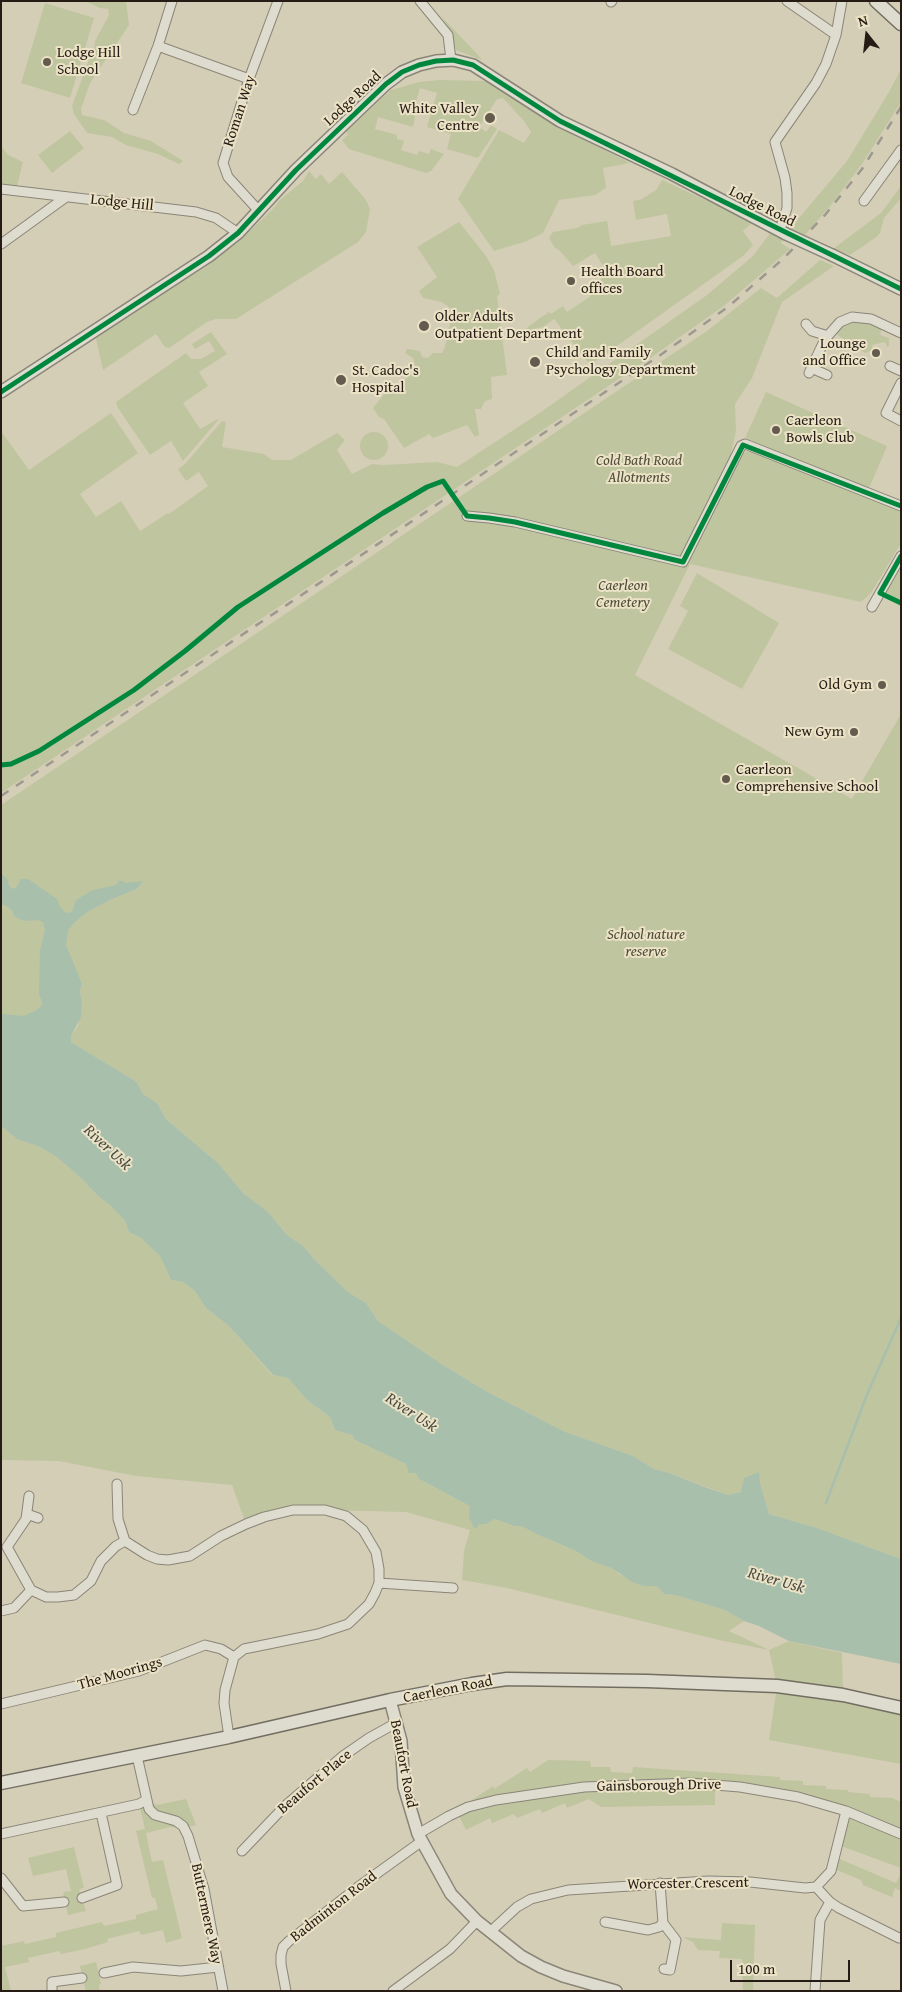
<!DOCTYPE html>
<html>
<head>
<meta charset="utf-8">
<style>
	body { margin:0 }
	#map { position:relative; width:902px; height:1992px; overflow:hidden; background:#d5ceb6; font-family:"Gentium Book Plus",serif }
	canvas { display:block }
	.frame { position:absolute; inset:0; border:2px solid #271c15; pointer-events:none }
	.north { position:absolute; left:842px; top:10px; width:50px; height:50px; -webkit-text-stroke:4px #ece3c7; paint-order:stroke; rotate:344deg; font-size:14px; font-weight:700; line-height:20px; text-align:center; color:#271c15 }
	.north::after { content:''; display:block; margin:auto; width:18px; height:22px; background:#271c15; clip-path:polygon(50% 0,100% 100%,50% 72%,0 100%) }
	.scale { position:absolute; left:730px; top:1960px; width:120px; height:22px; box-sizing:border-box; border:2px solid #271c15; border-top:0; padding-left:6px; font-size:15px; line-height:18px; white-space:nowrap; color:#271c15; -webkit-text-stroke:4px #ece3c7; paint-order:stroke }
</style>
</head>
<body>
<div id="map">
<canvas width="902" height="1992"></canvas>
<div class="frame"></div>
<div class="north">N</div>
<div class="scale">100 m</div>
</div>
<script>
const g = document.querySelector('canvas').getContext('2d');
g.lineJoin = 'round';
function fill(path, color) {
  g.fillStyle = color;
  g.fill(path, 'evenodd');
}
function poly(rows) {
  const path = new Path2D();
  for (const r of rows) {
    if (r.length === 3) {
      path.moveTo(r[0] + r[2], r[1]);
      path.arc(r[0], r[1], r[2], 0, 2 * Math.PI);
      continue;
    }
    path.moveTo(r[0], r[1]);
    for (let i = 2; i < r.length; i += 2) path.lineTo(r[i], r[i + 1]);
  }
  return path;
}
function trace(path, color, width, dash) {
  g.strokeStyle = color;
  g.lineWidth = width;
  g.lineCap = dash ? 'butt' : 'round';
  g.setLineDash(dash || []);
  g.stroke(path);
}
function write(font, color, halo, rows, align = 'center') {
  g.font = font + ' "Gentium Book Plus",serif';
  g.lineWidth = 4;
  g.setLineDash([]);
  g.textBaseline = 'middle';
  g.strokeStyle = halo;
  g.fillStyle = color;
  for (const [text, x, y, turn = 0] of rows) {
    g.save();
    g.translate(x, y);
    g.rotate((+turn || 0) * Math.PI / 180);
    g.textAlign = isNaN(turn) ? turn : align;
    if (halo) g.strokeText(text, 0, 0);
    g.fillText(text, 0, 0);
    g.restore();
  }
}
const green = poly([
	[85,1,126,1,129,25,90,83,81,109,82,115,104,120,124,133,151,141,183,161,179,164,158,154,126,145,112,137,87,133,74,114,72,106,89,60,94,50,95,41,109,15,108,9,100,8],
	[45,3,94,18,70,98,21,83],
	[441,16,477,54,482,60,456,50,451,31],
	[901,69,901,102,862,164,831,205,804,236,789,230,847,161,889,92],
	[439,80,488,81,581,137,630,163,603,168,606,188,595,195,559,200,543,233,527,241,494,251,458,199,499,130,524,143,531,132,524,121,503,98,497,99,479,127,486,132,491,125,497,129,478,158,447,149,451,134,427,127,437,93,420,88,412,115,415,116,413,127,378,117,375,129,397,135,397,139,404,141,401,150,417,155,419,151,429,154,431,149,444,154,431,171,426,173,349,149,342,140,348,135,346,132,391,90,419,82],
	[70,131,84,148,52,173,38,155],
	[1,146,8,155,23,162,17,186,1,183],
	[309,171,316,179,321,174,329,184,342,172,366,200,370,209,366,232,358,242,236,319,216,319,207,322,169,348,165,347,156,334,103,370,96,339,102,332,110,325,203,269,237,243,271,211,280,200,303,181],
	[662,180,753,222,743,231,753,245,743,256,590,365,554,319,543,327,524,331,530,325,549,312,551,314,563,306,567,312,591,296,587,289,608,274,595,253,573,266,560,251,555,248,549,238,553,232,577,228,582,225,607,221,611,246,671,236,667,214,636,220,633,201,642,199,656,190],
	[901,186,901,198,884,218,880,233,875,238,850,255,833,249,881,213],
	[459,222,486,256,494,270,500,294,497,296,507,375,491,377,492,399,485,401,481,409,475,409,479,435,475,437,467,425,433,438,429,434,404,448,384,419,379,417,373,408,384,394,414,373,415,366,413,358,405,353,407,349,420,351,422,357,428,358,433,353,442,353,445,347,453,310,442,302,423,298,419,291,437,277,417,247],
	[780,230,786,234,781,243,790,249,725,305,656,354,1,793,1,431,29,470,111,413,138,453,80,494,96,517,121,501,140,531,168,513,169,514,208,486,199,472,186,481,178,469,185,464,222,421,226,422,222,447,264,454,272,460,291,460,337,433,345,440,337,450,352,474,372,464,383,465,437,462,457,467,541,412,707,295,753,256,770,233],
	[820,260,834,266,782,302,752,378,735,404,736,431,730,458,682,553,685,558,740,455,745,452,752,451,901,510,901,543,871,593,861,602,690,564,635,675,852,799,901,714,901,1559,817,1528,769,1514,760,1483,741,1492,728,1495,669,1473,654,1469,633,1456,563,1431,486,1391,443,1365,378,1321,366,1303,348,1292,317,1262,302,1245,288,1236,267,1211,244,1194,218,1163,166,1119,157,1103,143,1094,137,1082,71,1042,71,1036,78,1026,82,1004,80,991,82,984,65,945,68,931,75,922,89,911,110,900,137,889,142,882,114,892,64,925,66,1002,1,1041,1,805,635,379,707,331,761,288,777,298],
	[855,321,869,322,882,328,880,335,889,338,889,346,887,347,885,342,872,345,873,350,865,353,860,350,859,346,854,347,835,333,846,323],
	[211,332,227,354,199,372,208,386,183,403,200,429,220,418,183,461,171,441,150,455,118,408,116,402,186,353,191,359,201,359,215,351,209,341,195,349,192,344],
	[766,392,887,446,870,486,867,489,745,438],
	[374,446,14],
	[901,562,901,601,884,592],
	[697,573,779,623,742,689,668,649,688,611,680,606],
	[1,1126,17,1139,40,1147,58,1158,81,1178,98,1196,111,1206,125,1221,129,1232,141,1238,160,1256,171,1280,183,1282,195,1291,206,1308,229,1326,272,1375,288,1378,307,1400,330,1417,335,1430,352,1435,355,1440,406,1464,417,1473,419,1479,470,1506,475,1528,480,1524,486,1524,495,1519,514,1526,521,1526,536,1534,576,1551,591,1561,613,1568,619,1574,644,1586,657,1585,664,1594,675,1595,725,1610,744,1621,729,1631,769,1650,789,1641,842,1653,843,1695,901,1708,901,1764,769,1740,777,1686,769,1650,719,1640,507,1588,462,1580,464,1551,470,1530,406,1512,325,1510,293,1510,246,1524,232,1485,136,1476,59,1461,1,1460],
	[548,1760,590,1761,591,1767,610,1767,611,1772,632,1773,633,1767,780,1777,780,1780,803,1781,803,1785,826,1786,826,1789,848,1790,848,1792,870,1794,870,1797,892,1798,901,1802,901,1868,838,1845,846,1811,715,1784,715,1805,601,1807,589,1799,567,1808,565,1803,542,1813,540,1809,517,1818,514,1814,492,1823,490,1818,466,1830,457,1812,468,1807,472,1800,493,1786,494,1789,527,1768,530,1772],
	[186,1799,196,1825,184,1828,170,1827,146,1833,152,1862,163,1860,182,1938,166,1943,163,1930,141,1935,139,1931,107,1939,108,1942,85,1949,61,1954,59,1951,28,1958,29,1962,5,1967,11,1991,1,1991,1,1946,24,1941,25,1944,56,1937,56,1933,102,1922,104,1926,136,1919,136,1915,158,1909,155,1898,152,1898,136,1831,145,1829,139,1804,146,1800,157,1805],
	[74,1847,84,1888,79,1889,86,1911,68,1915,63,1892,71,1891,66,1869,33,1876,28,1858],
	[835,1857,896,1883,901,1873,901,1891,895,1888,892,1897,863,1885,861,1880,832,1868],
	[722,1923,755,1925,753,1991,743,1991,742,1959,719,1958,720,1951,698,1950,693,1942,682,1937,721,1940],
	[96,1962,101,1983,99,1986,100,1991,86,1991,80,1966]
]);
const water = poly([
	[1,875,3,875,8,880,9,886,13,889,16,888,21,879,28,879,57,899,60,907,66,913,72,912,76,900,93,890,116,885,120,880,126,883,143,881,137,889,110,900,89,911,75,922,68,931,66,945,82,984,80,991,82,1004,81,1017,71,1036,71,1042,137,1082,143,1094,157,1103,166,1119,218,1163,244,1194,267,1211,288,1236,302,1245,317,1262,348,1292,366,1303,378,1321,443,1365,486,1391,563,1431,633,1456,654,1469,669,1473,705,1487,728,1495,741,1492,744,1478,759,1472,760,1483,769,1514,817,1528,901,1559,901,1664,789,1641,759,1626,744,1621,725,1610,675,1595,664,1594,657,1586,644,1586,632,1582,612,1568,591,1561,576,1551,536,1534,521,1526,514,1526,495,1519,486,1524,480,1524,475,1529,469,1517,470,1506,419,1479,416,1473,409,1473,406,1464,355,1440,352,1435,335,1430,330,1417,307,1400,288,1378,273,1375,229,1326,206,1308,195,1291,183,1282,171,1280,160,1256,141,1238,129,1232,125,1221,111,1206,98,1196,81,1178,58,1158,40,1147,17,1139,1,1126,1,1014,23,1016,37,1010,43,1004,39,994,40,950,45,930,43,922,37,920,24,921,14,916,12,910,5,905,1,905]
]);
const stream = poly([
	[826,1503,866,1397,901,1318]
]);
const minor = poly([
	[420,1,448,35,451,60],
	[787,1,836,35],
	[611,2,612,1],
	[158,46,249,79],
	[133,110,158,46,172,1],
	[1,189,196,212,216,218,238,233],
	[864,201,901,150],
	[259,211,228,177,223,163,249,79,278,1],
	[780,230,787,208,787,193,785,178,775,142,816,83,826,64,836,35,842,1],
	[1,244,66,197],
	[806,324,812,331,828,336],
	[890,366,901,371],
	[811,368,827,375],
	[809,373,825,339,840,322,852,317,871,319,901,333],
	[901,383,886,413,901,421],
	[467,516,489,518,515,522,683,562,741,446,745,444,901,506],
	[872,607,901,556],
	[117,1484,118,1519,125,1541,147,1555,157,1559,168,1560,190,1556,221,1536,246,1524,264,1517,293,1510,325,1510,346,1516,363,1530,376,1552,379,1569,379,1583,375,1593,369,1604,348,1624,318,1634,244,1649,234,1657,225,1690,224,1703,229,1737],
	[29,1496,26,1519,7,1547,31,1590],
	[27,1514,38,1518],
	[379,1583,453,1588],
	[1,1611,14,1608,31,1590,46,1597,58,1597,74,1595,91,1581,101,1561,116,1546,125,1541],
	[1,1704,139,1671,205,1645,221,1649,234,1657],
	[137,1756,149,1809,155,1815,176,1821,183,1826,188,1836,204,1889,223,1991],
	[1,1834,139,1804,146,1800],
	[418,1834,449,1816,468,1807,496,1800,584,1787,690,1783,740,1787,798,1797,846,1811,901,1834],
	[242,1851,285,1806,343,1756,369,1738,396,1723],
	[1,1878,23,1906,64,1902],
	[816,1887,830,1902,839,1908,899,1938],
	[82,1898,117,1885,101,1813],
	[605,1922,648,1930,659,1927,663,1923,660,1883],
	[663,1923,676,1940,670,1970,664,1969],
	[490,1932,517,1907,531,1899,568,1890,708,1881,750,1882,805,1888,816,1887,831,1871,846,1811],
	[104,1973,133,1967,181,1971,218,1967],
	[52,1991,52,1982,82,1978],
	[286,1991,281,1964,281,1955,283,1947,289,1941,358,1887,422,1841],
	[393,1991,450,1949,477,1921],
	[815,1991,820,1920,830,1902]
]);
const tertiary = poly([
	[832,255,901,289],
	[1,392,209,256,238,233,296,170,386,84,402,72,419,65,436,61,453,60,473,65,560,121,672,174,786,234],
	[390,1700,401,1741,404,1787,418,1834,451,1894,477,1921,521,1956,541,1967,563,1976,616,1991]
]);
const secondary = poly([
	[876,1,901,24],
	[1,1783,229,1737,390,1700,472,1684,507,1679,647,1681,777,1686,843,1695,901,1708]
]);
const rail = poly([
	[1,796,659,356,728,307,784,258,825,215,862,169,901,107]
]);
const tertiaryBridge = poly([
	[786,234,832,255]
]);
const cycleway = poly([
	[1,392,209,256,238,233,296,170,386,84,402,72,419,65,436,61,453,60,473,65,560,121,901,289],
	[901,556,880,593,901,603],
	[1,765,11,764,39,751,134,690,185,651,238,607,383,513,427,487,443,481,467,516,489,518,515,522,683,562,743,445,901,506]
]);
const markers = [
	[47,62,5,"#645a4d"],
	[490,118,6,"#645a4d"],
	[571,281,5,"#645a4d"],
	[424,326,6,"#645a4d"],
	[876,353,5,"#645a4d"],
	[535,362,6,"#645a4d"],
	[341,380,6,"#645a4d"],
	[776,430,5,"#645a4d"],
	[882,685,5,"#645a4d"],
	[854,732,5,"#645a4d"],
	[726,779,5,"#645a4d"]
];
const poiNames = [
	["Lodge Hill",57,53],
	["School",57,70],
	["White Valley",479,109,"right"],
	["Centre",479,126,"right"],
	["Health Board",581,272],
	["offices",581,289],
	["Older Adults",435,317],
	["Outpatient Department",435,334],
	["Lounge",866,344,"right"],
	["and Office",866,361,"right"],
	["Child and Family",546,353],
	["Psychology Department",546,370],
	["St. Cadoc's",352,371],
	["Hospital",352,388],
	["Caerleon",786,421],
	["Bowls Club",786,438],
	["Old Gym",872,685,"right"],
	["New Gym",844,732,"right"],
	["Caerleon",736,770],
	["Comprehensive School",736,787]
];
const streetNames = [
	["Lodge Road",353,99,-43],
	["Roman Way",240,111,-72],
	["Lodge Hill",122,203,6],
	["Lodge Road",762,207,27],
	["The Moorings",120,1674,-16],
	["Caerleon Road",448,1690,-11],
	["Beaufort Road",403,1764,79],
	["Beaufort Place",315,1782,-40],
	["Gainsborough Drive",659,1786,-1],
	["Worcester Crescent",688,1884,-1],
	["Badminton Road",334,1907,-38],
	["Buttermere Way",206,1914,78]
];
const parkNames = [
	["Cold Bath Road",639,461],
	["Allotments",639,478],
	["Caerleon",623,586],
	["Cemetery",623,603],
	["School nature",646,935],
	["reserve",646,952]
];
const waterNames = [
	["River Usk",107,1148,43],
	["River Usk",411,1413,33],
	["River Usk",776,1581,16]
];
fill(green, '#bfc59f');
fill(water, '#a8bfac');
trace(stream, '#a8bfac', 2.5);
trace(minor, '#8a8577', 11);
trace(tertiary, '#8a8577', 14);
trace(secondary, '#726d61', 15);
trace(minor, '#dedbcf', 9);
trace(tertiary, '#dedbcf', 11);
trace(secondary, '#dedbcf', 12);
trace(rail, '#9e9990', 2.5, [9, 9]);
trace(tertiaryBridge, '#8a8577', 14, []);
trace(tertiaryBridge, '#dedbcf', 11);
trace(cycleway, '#00873e', 5);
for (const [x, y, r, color] of markers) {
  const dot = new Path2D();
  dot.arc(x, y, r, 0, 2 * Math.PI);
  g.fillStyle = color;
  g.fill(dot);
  trace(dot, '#ece3c7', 2);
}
write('15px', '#271c15', '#ece3c7', poiNames, 'left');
write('15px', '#271c15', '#ece3c7', streetNames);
write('italic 15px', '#4f4d39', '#ece3c7', parkNames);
write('italic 16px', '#484b41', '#ece3c7', waterNames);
</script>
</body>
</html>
